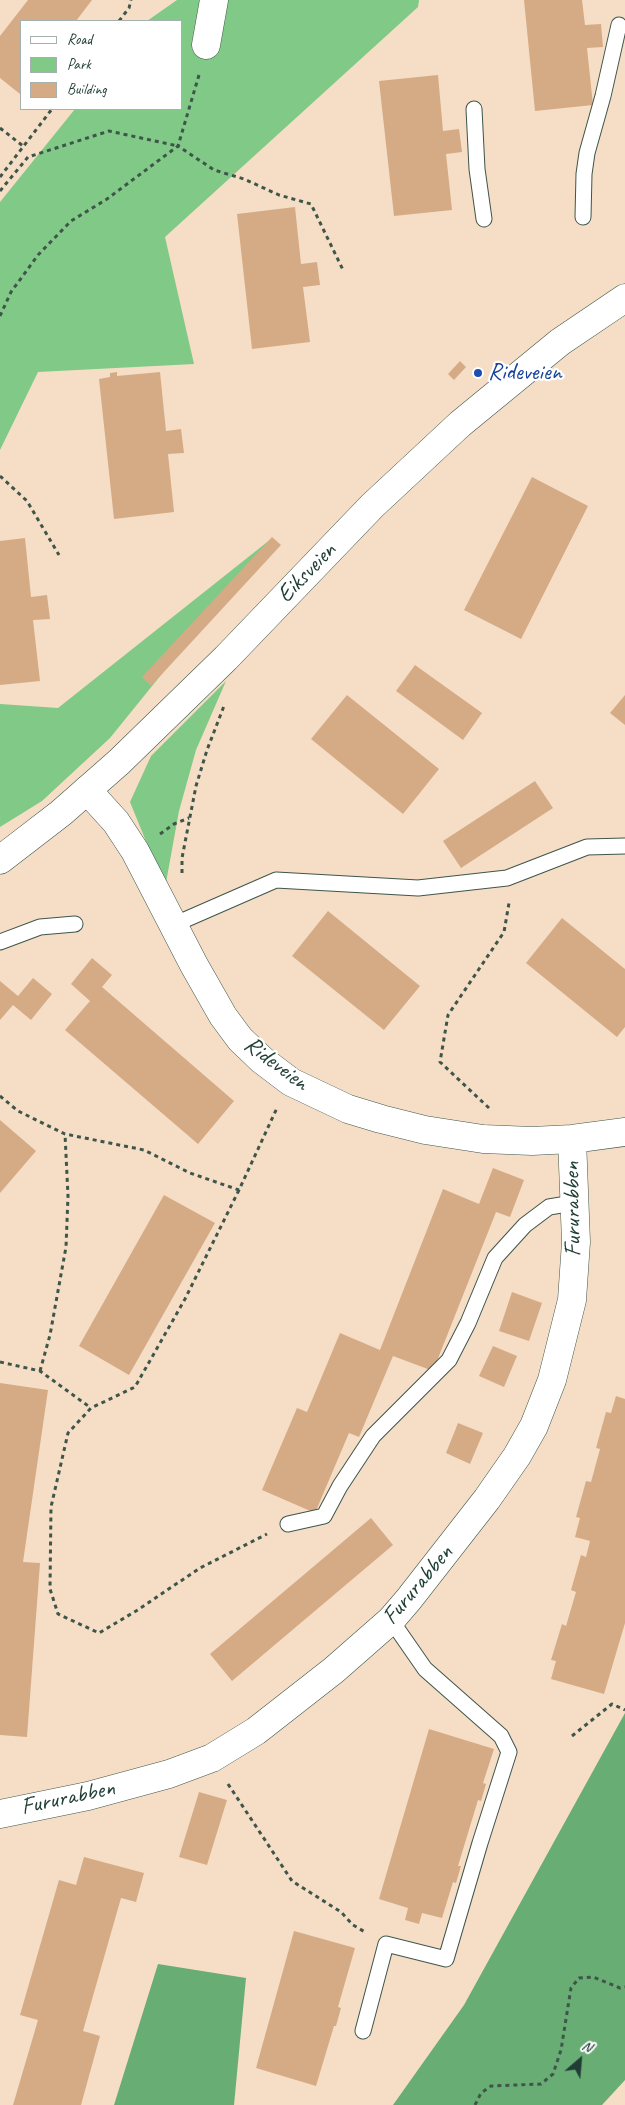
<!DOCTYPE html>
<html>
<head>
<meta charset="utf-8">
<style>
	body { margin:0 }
	#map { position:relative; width:625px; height:2105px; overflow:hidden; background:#f5dec5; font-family:Caveat,sans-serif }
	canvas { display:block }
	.legend { position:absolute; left:20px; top:20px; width:162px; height:90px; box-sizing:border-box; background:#fff; border:1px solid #a5b1ae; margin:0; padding:6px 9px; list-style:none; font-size:15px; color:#1f3d34 }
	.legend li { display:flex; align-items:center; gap:10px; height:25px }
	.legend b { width:25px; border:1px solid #a5b1ae }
	.north { position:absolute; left:555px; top:2035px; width:50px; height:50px; -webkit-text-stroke:4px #fff; paint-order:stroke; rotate:27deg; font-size:14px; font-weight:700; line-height:20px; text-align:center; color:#1f3d34 }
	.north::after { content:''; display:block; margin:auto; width:18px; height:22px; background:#1f3d34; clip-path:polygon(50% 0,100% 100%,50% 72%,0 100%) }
</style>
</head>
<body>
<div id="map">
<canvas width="625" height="2105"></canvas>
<ul class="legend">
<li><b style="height:6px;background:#fff"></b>Road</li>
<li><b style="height:14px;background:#80c986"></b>Park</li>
<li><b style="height:14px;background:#d5ab86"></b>Building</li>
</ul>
<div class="north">N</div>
</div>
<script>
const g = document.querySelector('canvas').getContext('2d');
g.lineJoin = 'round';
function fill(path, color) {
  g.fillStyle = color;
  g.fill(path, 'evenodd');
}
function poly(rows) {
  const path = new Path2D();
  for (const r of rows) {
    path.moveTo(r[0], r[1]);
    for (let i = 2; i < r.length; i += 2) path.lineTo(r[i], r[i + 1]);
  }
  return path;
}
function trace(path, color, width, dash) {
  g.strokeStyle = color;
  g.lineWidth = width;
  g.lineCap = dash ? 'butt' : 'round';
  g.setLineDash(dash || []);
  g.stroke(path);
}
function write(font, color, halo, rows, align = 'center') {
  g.font = font + ' Caveat,sans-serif';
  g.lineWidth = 4.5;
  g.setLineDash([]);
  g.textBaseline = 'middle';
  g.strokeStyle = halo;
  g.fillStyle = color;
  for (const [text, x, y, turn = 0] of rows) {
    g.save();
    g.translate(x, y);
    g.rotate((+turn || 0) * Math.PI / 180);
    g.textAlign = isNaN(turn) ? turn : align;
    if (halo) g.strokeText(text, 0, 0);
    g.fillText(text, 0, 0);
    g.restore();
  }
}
const green = poly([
	[177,0,419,0,418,7,165,237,194,364,38,372,0,450,0,202,75,109,181,109,181,21,147,21],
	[271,539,110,738,42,801,0,827,0,704,58,708],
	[226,681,196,750,179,811,165,888,130,802,151,756]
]);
const forest = poly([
	[625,1713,625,2080,602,2105,393,2105,464,2005],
	[158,1964,246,1978,234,2105,114,2105]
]);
const building = poly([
	[28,0,92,0,76,21,21,21,20,94,0,78,0,36],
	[524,0,582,0,585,25,601,24,603,47,587,48,593,105,535,111],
	[438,75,443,131,459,129,462,152,446,154,452,210,394,216,379,81],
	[295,207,301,264,317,262,320,285,303,287,310,342,252,349,237,214],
	[460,361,466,367,454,380,448,374],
	[117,372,117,376,160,372,166,431,181,429,184,453,168,454,174,512,114,519,99,379,110,377,110,373],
	[532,477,588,506,521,639,464,610],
	[272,537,281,545,151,686,142,677],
	[25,538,31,597,47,595,50,619,33,620,40,681,0,685,0,541],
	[415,665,482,713,463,740,396,691],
	[347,695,439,769,403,814,311,739],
	[625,695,625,725,610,713],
	[535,781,553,808,461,868,443,841],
	[328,911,420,986,384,1030,292,956],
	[562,918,625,969,625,1027,617,1037,526,963],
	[92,958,112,975,102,987,234,1101,198,1144,65,1030,90,1001,71,984],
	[33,978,52,994,31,1020,13,1005,0,1020,0,981,18,996],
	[0,1120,36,1151,0,1193],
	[493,1168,524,1180,510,1217,496,1212,433,1371,393,1356,359,1437,349,1433,315,1513,262,1490,297,1408,307,1412,340,1333,380,1350,443,1189,479,1204],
	[164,1195,215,1223,129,1375,79,1346],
	[512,1292,542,1303,529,1341,499,1331],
	[493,1346,517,1356,504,1387,479,1376],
	[0,1383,48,1390,23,1562,40,1563,27,1737,0,1735],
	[616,1396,625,1399,625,1623,604,1694,551,1679,556,1661,551,1660,562,1624,566,1626,576,1592,571,1590,581,1555,586,1557,590,1541,575,1537,580,1518,576,1517,586,1481,591,1482,600,1449,596,1448,606,1412,611,1413],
	[458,1423,483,1433,470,1464,446,1453],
	[371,1518,393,1545,232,1681,210,1654],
	[429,1729,494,1749,483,1783,486,1784,481,1801,478,1800,458,1866,461,1866,456,1883,453,1882,442,1918,422,1913,419,1924,405,1920,408,1908,379,1899],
	[199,1792,227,1800,207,1865,179,1857],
	[84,1857,144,1873,136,1902,121,1898,83,2031,100,2036,81,2105,13,2105,38,2020,20,2015,59,1880,76,1885],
	[294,1931,355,1948,338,2007,341,2008,336,2026,334,2026,316,2086,256,2068]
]);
const path = poly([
	[119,21,129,8,131,0],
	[199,75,178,146,214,170,244,179,279,195,311,204,344,272],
	[0,128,23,146],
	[0,177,52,109],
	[0,191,28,157,109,131,178,146],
	[0,316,11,292,38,255,71,221,107,199,178,146],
	[0,476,27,501,59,555],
	[160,834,174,824,189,818],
	[182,873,182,858,196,786,207,750,224,706],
	[0,1096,18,1111,65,1134,144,1150,190,1173,239,1190,277,1108],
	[489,1108,440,1062,448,1015,504,932,509,903],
	[239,1190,185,1299,135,1387,91,1408,68,1433,51,1507,50,1589,58,1614,99,1633,136,1611,200,1568,267,1534],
	[0,1362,40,1371,91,1408],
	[40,1371,50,1335,66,1247,68,1196,65,1134],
	[572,1736,612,1704,625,1710],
	[228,1784,292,1881,341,1912,353,1925,365,1932],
	[475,2105,481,2093,491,2086,541,2084,553,2074,561,2050,571,1988,579,1978,593,1977,620,1988,625,1987]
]);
const service = poly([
	[474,109,477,169,484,219],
	[583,217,584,174,587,153,603,96,619,25],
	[173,925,276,880,418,888,507,878,587,847,625,846],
	[0,942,40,927,75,924],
	[288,1524,324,1516,340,1486,373,1436,449,1360,468,1323,495,1258,525,1225,549,1207,573,1203],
	[363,2031,386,1944,446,1959,480,1843,509,1752,501,1736,425,1669,391,1620]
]);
const minor = poly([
	[206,45,214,0],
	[87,790,116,822,135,851,194,965,223,1016,240,1039,262,1060,291,1082,348,1109,381,1119,425,1130,483,1139,532,1141,572,1139,625,1132],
	[0,1814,88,1796,169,1774,212,1758,256,1731,334,1670,391,1620,409,1599,487,1499,517,1456,534,1426,552,1380,572,1300,576,1242,572,1139]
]);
const tertiary = poly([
	[0,860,61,813,119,762,226,658,372,506,460,424,560,342,625,298]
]);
const markers = [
	[478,373,5,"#1a4fb4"]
];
const transitNames = [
	["Rideveien",488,373]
];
const streetNames = [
	["Eiksveien",307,573,-46],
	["Rideveien",276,1064,37],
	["Fururabben",573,1209,-91],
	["Fururabben",418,1585,-50],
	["Fururabben",68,1798,-12]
];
fill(green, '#80c986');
fill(forest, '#68ad73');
fill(building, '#d5ab86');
trace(service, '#3f554a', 17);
trace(minor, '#3f554a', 29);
trace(tertiary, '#3f554a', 29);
trace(path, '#3f554a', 3, [4, 4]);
trace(service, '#fff', 15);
trace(minor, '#fff', 28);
trace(tertiary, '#fff', 28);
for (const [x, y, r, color] of markers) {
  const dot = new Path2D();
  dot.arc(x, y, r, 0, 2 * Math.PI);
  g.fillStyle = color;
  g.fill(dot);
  trace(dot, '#fff', 2);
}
write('24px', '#164399', '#fff', transitNames, 'left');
write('24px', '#1f3d34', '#fff', streetNames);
</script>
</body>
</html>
